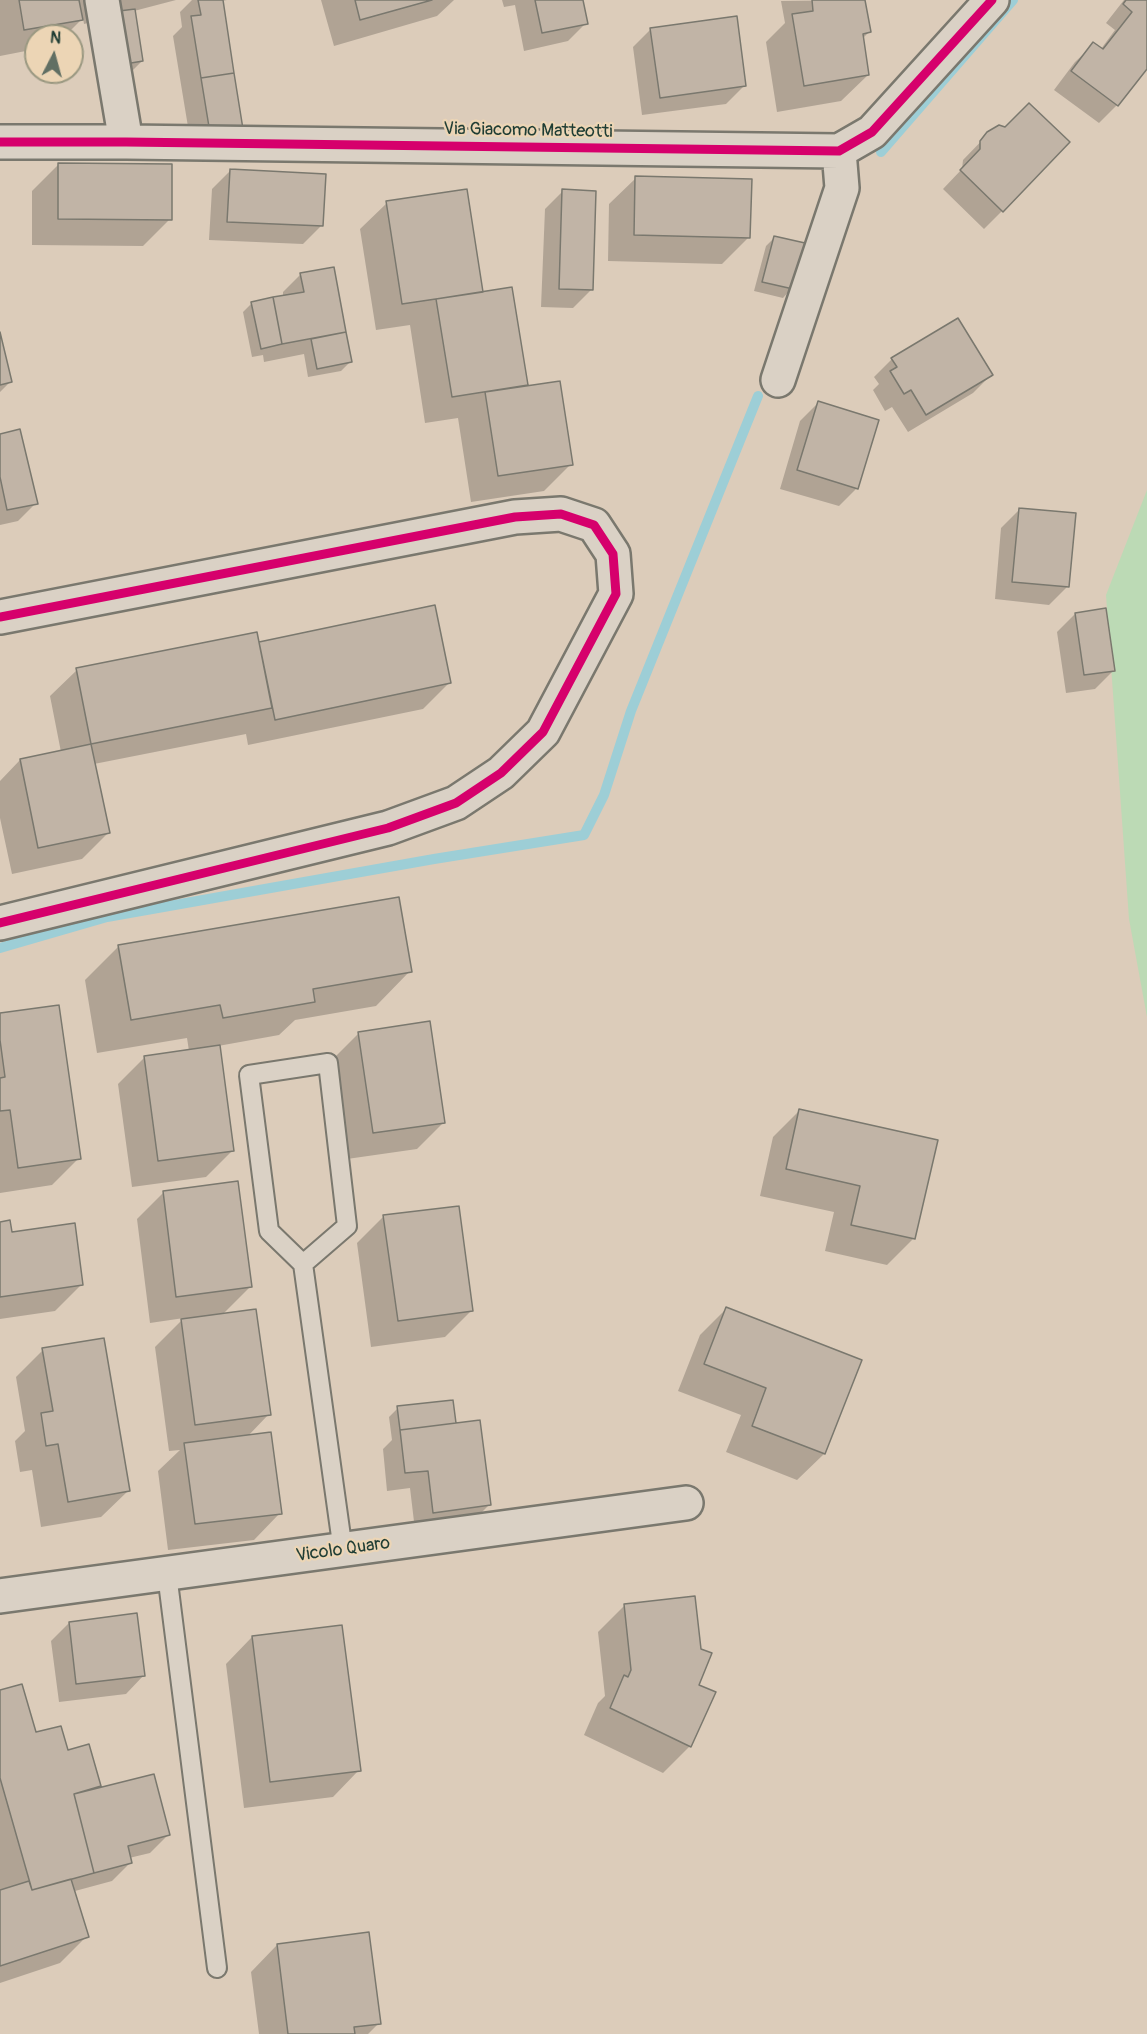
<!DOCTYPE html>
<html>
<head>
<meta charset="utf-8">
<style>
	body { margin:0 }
	#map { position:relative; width:1147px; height:2034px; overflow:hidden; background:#dcccba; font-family:Pangolin,sans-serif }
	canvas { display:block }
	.north { position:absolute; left:24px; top:24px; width:60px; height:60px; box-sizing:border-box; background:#ecd5b5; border:2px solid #9a9881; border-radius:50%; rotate:6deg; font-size:16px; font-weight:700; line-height:24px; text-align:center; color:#1f3d34 }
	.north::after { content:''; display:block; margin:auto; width:21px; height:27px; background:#616f63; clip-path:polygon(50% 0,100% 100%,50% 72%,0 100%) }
</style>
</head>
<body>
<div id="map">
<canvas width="1147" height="2034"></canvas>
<div class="north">N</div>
</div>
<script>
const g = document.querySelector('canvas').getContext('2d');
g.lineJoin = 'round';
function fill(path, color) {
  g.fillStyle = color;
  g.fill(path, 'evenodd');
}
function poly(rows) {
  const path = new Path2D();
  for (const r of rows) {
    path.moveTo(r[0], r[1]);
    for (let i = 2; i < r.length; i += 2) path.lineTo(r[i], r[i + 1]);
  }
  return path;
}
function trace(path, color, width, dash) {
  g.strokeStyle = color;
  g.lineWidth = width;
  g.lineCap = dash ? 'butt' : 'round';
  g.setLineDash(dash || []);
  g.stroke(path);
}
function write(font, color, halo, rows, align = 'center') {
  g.font = font + ' Pangolin,sans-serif';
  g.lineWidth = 4.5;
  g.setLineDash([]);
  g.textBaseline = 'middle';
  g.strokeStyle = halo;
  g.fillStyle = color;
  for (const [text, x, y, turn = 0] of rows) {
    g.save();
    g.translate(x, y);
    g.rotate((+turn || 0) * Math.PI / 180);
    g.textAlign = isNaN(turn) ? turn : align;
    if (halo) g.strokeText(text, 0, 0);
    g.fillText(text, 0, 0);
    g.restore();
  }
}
const green = poly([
	[1147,490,1147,1017,1129,919,1106,595]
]);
const shadow = poly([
	[0,0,176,0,134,11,142,61,133,70,110,73,107,18,84,24,83,18,65,36,36,36,36,49,0,56],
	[192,0,227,0,222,1,241,128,192,151,173,36,182,27,180,12],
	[321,0,454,0,437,16,334,46],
	[502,0,582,0,586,23,568,41,524,51,515,5,504,7],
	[864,0,869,32,862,39,868,75,841,101,777,112,766,42,785,23,781,1],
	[1124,0,1147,0,1147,66,1117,105,1099,123,1054,90,1075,62,1094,44,1101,49,1115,30,1106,23],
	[651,29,745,85,726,104,642,115,633,47],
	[993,129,1002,211,984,229,943,189,962,169,963,160],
	[59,164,170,219,143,246,32,245,32,191],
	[230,171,321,226,303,244,209,240,212,189],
	[636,178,749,237,722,264,608,261,609,204],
	[563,191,591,290,573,308,541,307,545,209],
	[387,203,482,294,511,289,526,387,571,464,544,491,471,502,458,418,425,423,410,325,376,330,360,229],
	[775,237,791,289,783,298,754,291,766,246],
	[332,269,350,362,341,371,308,377,304,354,264,362,263,355,252,357,243,312,252,303,283,297,283,292,301,274],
	[0,338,10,382,0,392],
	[892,359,991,375,973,393,908,432,892,407,885,411,873,390,879,384,874,377],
	[818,403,857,488,839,506,780,489,800,421],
	[0,436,36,503,18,521,0,525],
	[1019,510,1068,586,1049,605,995,599,1001,528],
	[434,607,450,682,423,709,248,745,246,734,94,764,109,832,82,859,12,874,0,818,0,781,20,760,61,752,50,696,77,670,258,644],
	[1075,614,1113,671,1095,689,1066,693,1057,632],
	[119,946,410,971,376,1006,295,1020,279,1035,218,1046,232,1151,206,1177,132,1187,118,1084,145,1057,189,1051,187,1038,97,1053,85,980],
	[0,1015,79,1158,52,1185,0,1193],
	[359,1033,444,1122,417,1149,347,1159,332,1060],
	[799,1111,914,1238,887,1265,825,1251,834,1212,760,1196,773,1137],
	[163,1193,251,1286,222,1315,269,1414,247,1437,280,1513,254,1540,168,1550,158,1471,180,1450,169,1451,155,1347,184,1318,150,1323,137,1219],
	[384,1216,471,1311,445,1337,371,1347,357,1243],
	[0,1223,10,1233,82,1284,55,1311,0,1319],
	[727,1308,860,1361,824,1454,797,1480,726,1452,741,1415,678,1391,700,1335],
	[43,1350,128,1491,101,1517,41,1527,32,1470,20,1472,15,1441,25,1431,16,1377],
	[452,1401,454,1425,489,1505,471,1523,415,1530,410,1488,387,1491,383,1449,392,1440,389,1417,398,1408],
	[625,1605,697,1686,690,1746,663,1773,584,1735,598,1703,605,1696,598,1632],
	[69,1623,144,1675,126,1694,59,1702,51,1641],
	[252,1637,359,1770,333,1797,244,1808,226,1664],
	[0,1692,35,1734,67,1752,99,1786,95,1790,168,1835,150,1853,129,1858,130,1863,112,1881,75,1891,87,1936,60,1963,0,1983],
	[277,1945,379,2023,368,2034,259,2034,251,1972]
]);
const stream = poly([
	[881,152,1013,0],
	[0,948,107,917,434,859,584,835,604,795,631,711,758,396]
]);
const building = poly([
	[19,0,79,0,83,20,24,30,19,0],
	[198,0,223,0,234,73,201,78,191,16,201,15,198,0],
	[355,0,432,0,360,20,355,0],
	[535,0,583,0,588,24,542,33,535,0],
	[812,0,865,0,871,32,863,34,869,75,804,86,792,14,813,11,812,0],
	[1126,0,1147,0,1147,69,1118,106,1071,71,1093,42,1103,49,1132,12,1123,4,1126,0],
	[135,9,143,61,119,65,111,12,135,9],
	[737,16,746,86,660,98,650,28,737,16],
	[234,73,243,129,210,133,201,78,234,73],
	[1029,103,1070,142,1003,212,960,170,980,149,980,141,987,132,999,125,1005,127,1029,103],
	[58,163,172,164,172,220,58,219,58,163],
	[230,169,326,174,323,226,227,222,230,169],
	[635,176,752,179,750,238,634,235,635,176],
	[467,189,483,292,402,304,386,201,467,189],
	[562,189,596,191,593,290,559,289,562,189],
	[774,236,805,243,793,289,762,282,774,236],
	[334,267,346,332,282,344,273,297,304,292,300,273,334,267],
	[512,287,528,385,452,397,436,299,512,287],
	[273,297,282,344,261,349,251,302,273,297],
	[958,318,993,375,926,415,911,390,904,394,890,371,897,367,891,358,958,318],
	[0,332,12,382,0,385,0,332],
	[346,332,352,362,317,369,311,339,346,332],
	[560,381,573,465,498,476,485,392,560,381],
	[818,401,879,420,858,489,797,470,818,401],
	[20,429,38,504,7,510,0,477,0,434,20,429],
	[1019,508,1076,513,1069,587,1012,582,1019,508],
	[435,605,451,683,275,720,259,642,435,605],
	[1106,608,1115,671,1084,675,1075,613,1106,608],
	[257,632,272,708,91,744,76,668,257,632],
	[91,744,110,833,38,848,20,759,91,744],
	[399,897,412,972,313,989,315,1002,223,1018,220,1005,131,1020,118,945,399,897],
	[59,1005,81,1159,18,1168,10,1110,0,1111,0,1078,5,1077,0,1040,0,1013,59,1005],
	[430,1021,445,1123,373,1133,358,1032,430,1021],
	[220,1045,234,1151,158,1161,144,1056,220,1045],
	[799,1109,938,1140,915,1239,851,1225,860,1186,786,1169,799,1109],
	[238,1181,252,1287,176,1297,163,1191,238,1181],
	[459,1206,473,1311,398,1321,383,1215,459,1206],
	[10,1220,12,1232,75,1223,83,1285,0,1297,0,1222,10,1220],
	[726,1307,862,1360,825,1454,752,1426,766,1388,704,1364,726,1307],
	[256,1309,271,1415,195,1425,181,1319,256,1309],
	[104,1338,130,1491,68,1502,58,1444,46,1446,41,1413,53,1411,42,1348,104,1338],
	[453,1400,456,1423,400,1430,397,1406,453,1400],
	[480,1420,491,1505,433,1513,428,1471,405,1473,400,1430,480,1420],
	[271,1432,282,1514,195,1524,184,1443,271,1432],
	[695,1596,701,1649,712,1653,699,1685,716,1692,691,1747,610,1708,624,1675,628,1677,631,1670,624,1604,695,1596],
	[137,1613,145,1676,76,1684,69,1622,137,1613],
	[342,1625,361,1771,270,1782,252,1636,342,1625],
	[22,1684,36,1732,61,1726,68,1750,89,1744,101,1786,74,1794,94,1873,32,1890,0,1778,0,1690,22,1684],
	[154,1774,170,1835,128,1846,132,1863,94,1873,74,1794,154,1774],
	[71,1879,89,1937,0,1966,0,1890,29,1881,32,1890,71,1879],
	[369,1932,381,2024,354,2027,355,2034,288,2034,277,1944,369,1932]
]);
const service = poly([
	[303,1264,347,1226,328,1063,249,1075,269,1231,303,1264,343,1551],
	[167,1574,217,1968]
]);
const minor = poly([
	[102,0,126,142],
	[0,142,126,142,839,151,872,132,992,0],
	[778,380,842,188,839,151],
	[0,617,515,517,561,514,594,525,613,554,616,594,543,732,501,773,456,803,388,828,0,923],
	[0,1596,686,1503]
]);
const cycleway = poly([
	[0,142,126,142,839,151,872,132,992,0],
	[0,617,515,517,561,514,594,525,613,554,616,594,543,732,501,773,456,803,388,828,0,923]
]);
const streetNames = [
	["Via Giacomo Matteotti",528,131,1],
	["Vicolo Quaro",343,1550,-8]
];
fill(green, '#bcdab5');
fill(shadow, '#0003');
trace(stream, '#9dced6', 10);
fill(building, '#c1b4a6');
trace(building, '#7a786e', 1.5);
trace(service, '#7a786e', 22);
trace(minor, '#7a786e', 38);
trace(service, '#dad1c5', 18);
trace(minor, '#dad1c5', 33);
trace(cycleway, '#d6006c', 9);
write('18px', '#1f3d34', '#ecd5b5', streetNames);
</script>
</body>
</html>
